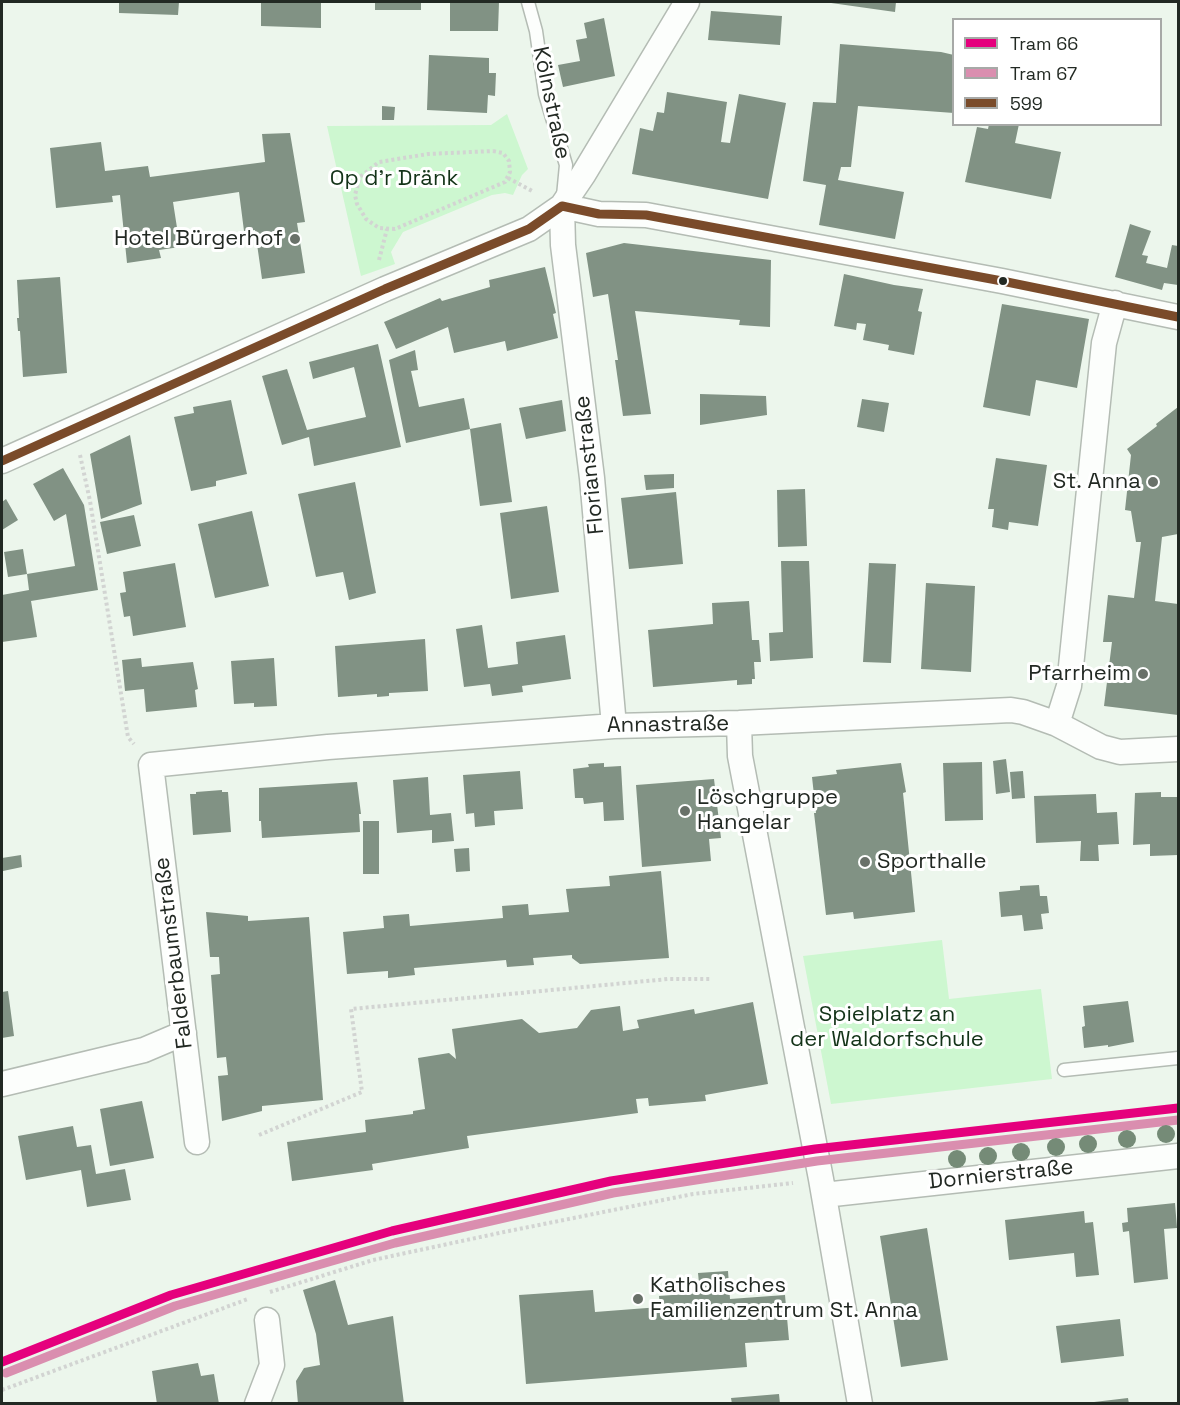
<!DOCTYPE html>
<html>
<head>
<meta charset="utf-8">
<style>
	body { margin:0 }
	#map { position:relative; width:1180px; height:1405px; overflow:hidden; background:#ecf6ec; font-family:"Space Grotesk",sans-serif }
	canvas { display:block }
	.frame { position:absolute; inset:0; border:3px solid #222923; pointer-events:none }
	.legend { position:absolute; left:952px; top:18px; width:210px; height:108px; box-sizing:border-box; background:#fff; border:2px solid #a7a9a7; margin:0; padding:8px 10px; list-style:none; font-size:18px; color:#222923 }
	.legend li { display:flex; align-items:center; gap:12px; height:30px }
	.legend b { width:30px; border:2px solid #a7a9a7 }
</style>
</head>
<body>
<div id="map">
<canvas width="1180" height="1405"></canvas>
<div class="frame"></div>
<ul class="legend">
<li><b style="height:8px;background:#e5007d"></b>Tram 66</li>
<li><b style="height:8px;background:#da8eaf"></b>Tram 67</li>
<li><b style="height:8px;background:#7a4b2a"></b>599</li>
</ul>
</div>
<script>
const g = document.querySelector('canvas').getContext('2d');
g.lineJoin = 'round';
function fill(path, color) {
  g.fillStyle = color;
  g.fill(path, 'evenodd');
}
function poly(rows) {
  const path = new Path2D();
  for (const r of rows) {
    path.moveTo(r[0], r[1]);
    for (let i = 2; i < r.length; i += 2) path.lineTo(r[i], r[i + 1]);
  }
  return path;
}
function trace(path, color, width, dash) {
  g.strokeStyle = color;
  g.lineWidth = width;
  g.lineCap = dash ? 'butt' : 'round';
  g.setLineDash(dash || []);
  g.stroke(path);
}
function write(font, color, halo, rows, align = 'center') {
  g.font = font + ' "Space Grotesk",sans-serif';
  g.lineWidth = 6;
  g.setLineDash([]);
  g.textBaseline = 'middle';
  g.strokeStyle = halo;
  g.fillStyle = color;
  for (const [text, x, y, turn = 0] of rows) {
    g.save();
    g.translate(x, y);
    g.rotate((+turn || 0) * Math.PI / 180);
    g.textAlign = isNaN(turn) ? turn : align;
    if (halo) g.strokeText(text, 0, 0);
    g.fillText(text, 0, 0);
    g.restore();
  }
}
const green = poly([
	[507,114,528,169,522,175,513,195,505,193,492,195,403,232,391,252,395,264,361,276,327,126,491,125],
	[942,940,949,999,1041,989,1052,1079,831,1104,803,956]
]);
const building = poly([
	[119,2,179,2,178,15,119,13],
	[261,2,321,2,321,28,261,26],
	[375,2,421,2,421,10,375,10],
	[450,2,499,2,498,31,450,31],
	[824,2,896,2,895,12],
	[711,11,782,16,780,45,708,40],
	[604,18,615,76,563,87,558,65,580,61,576,40,587,38,584,23],
	[840,44,941,52,954,55,954,113,858,106,851,167,841,167,838,180,904,192,895,239,819,225,826,185,803,181,813,102,836,103],
	[429,55,489,58,489,73,496,73,495,96,488,95,487,113,427,110],
	[667,92,727,102,721,142,730,143,739,94,786,103,768,199,632,174,640,128,653,131,657,112,664,113],
	[382,106,395,107,394,120,382,120],
	[989,124,1019,124,1015,143,1061,152,1051,199,965,182,977,127,988,129],
	[290,133,305,222,297,223,305,273,262,279,255,230,244,231,239,192,173,202,180,247,159,250,161,258,127,263,120,195,112,196,113,202,56,208,50,148,101,142,105,171,148,166,150,177,265,162,262,134],
	[1130,224,1151,231,1142,255,1148,256,1146,263,1167,268,1172,245,1178,246,1178,285,1164,283,1162,290,1115,277],
	[624,243,771,260,770,327,739,325,740,320,635,311,651,414,623,416,615,360,618,360,608,294,593,297,586,253],
	[545,267,556,313,553,314,558,338,507,351,505,341,454,353,448,327,396,349,384,322,440,298,442,301,490,287,489,280],
	[844,274,894,285,923,289,918,311,922,312,914,355,888,350,889,345,863,340,866,324,857,323,856,330,834,326],
	[60,277,67,373,23,377,20,331,18,331,17,318,19,318,17,280],
	[1002,304,1089,319,1077,388,1036,380,1030,416,983,407],
	[378,344,401,447,314,466,309,437,282,445,262,376,287,369,307,430,366,417,354,367,313,379,309,362],
	[415,350,418,370,411,371,419,407,464,398,470,429,501,423,512,502,480,506,470,429,406,443,389,360],
	[700,394,766,396,767,415,700,425],
	[862,399,889,403,884,432,857,427],
	[231,400,247,474,216,481,216,486,191,491,174,417,194,413,193,407],
	[562,400,566,431,526,439,519,408],
	[1178,407,1178,534,1162,537,1155,601,1178,604,1178,715,1104,706,1112,642,1103,642,1108,595,1134,598,1141,542,1136,542,1131,511,1125,510,1131,455,1127,449,1157,426,1156,424],
	[130,435,142,504,101,519,90,454],
	[996,458,1047,465,1038,526,1009,522,1008,530,992,527,994,509,988,509],
	[63,468,84,505,98,590,31,601,37,637,2,642,2,595,29,590,27,574,75,566,66,514,54,521,33,484],
	[674,474,674,488,646,490,644,475],
	[355,482,376,593,349,600,343,572,316,577,298,494],
	[805,489,807,546,778,547,777,490],
	[676,492,683,564,629,569,621,498],
	[6,499,18,520,2,530,2,502],
	[547,506,559,592,511,599,500,513],
	[252,511,269,586,215,598,198,524],
	[134,515,141,546,107,554,100,522],
	[23,549,27,574,8,577,4,552],
	[781,561,809,561,813,658,770,661,769,633,783,632],
	[175,563,186,627,133,636,130,616,124,617,120,593,126,592,123,572],
	[869,563,896,564,891,663,863,662],
	[926,583,975,586,971,672,921,669],
	[749,601,752,640,759,640,761,662,754,662,755,679,752,679,752,684,737,685,737,680,653,687,648,630,713,624,712,603],
	[482,625,488,668,518,664,516,642,565,635,571,679,522,686,523,692,492,696,490,684,464,687,456,629],
	[425,639,428,691,389,693,389,696,377,697,377,694,338,697,335,646],
	[141,658,142,667,193,662,198,689,195,690,197,707,146,712,144,689,125,691,122,660],
	[274,658,277,706,254,707,254,703,234,704,231,661],
	[1006,759,1010,792,996,794,993,761],
	[982,762,983,820,945,821,943,763],
	[604,763,604,767,621,766,624,820,604,821,603,802,584,804,583,798,575,798,573,769,589,767,588,764],
	[901,763,906,792,903,793,915,912,854,919,853,912,826,915,814,813,816,813,812,777,837,774,836,770],
	[520,771,523,809,494,811,495,825,475,827,474,813,466,814,463,775],
	[1023,771,1025,798,1012,799,1010,772],
	[428,777,430,815,451,813,454,841,432,843,432,830,397,833,393,780],
	[714,779,721,838,709,839,711,861,642,867,636,785],
	[357,782,361,814,359,814,360,832,262,838,261,821,259,821,259,788],
	[222,790,222,792,228,792,231,832,193,835,190,794,196,794,196,792],
	[1161,792,1161,797,1178,797,1178,855,1150,856,1150,844,1133,845,1135,793],
	[1096,794,1097,813,1117,812,1119,844,1098,845,1099,861,1080,861,1081,841,1036,843,1034,796],
	[363,821,379,821,379,874,363,874],
	[469,848,470,871,456,872,454,849],
	[21,855,22,867,3,871,2,858],
	[661,871,669,958,580,964,572,958,572,955,533,958,534,965,507,967,506,960,414,968,415,975,388,978,388,971,347,974,343,932,384,928,383,916,409,914,410,926,503,918,502,906,528,904,529,915,569,912,566,889,610,886,609,876],
	[1039,885,1040,896,1047,896,1049,913,1041,914,1043,929,1024,931,1022,915,1001,917,999,892,1020,890,1020,886],
	[206,912,248,916,248,921,309,917,323,1100,262,1106,262,1111,222,1121,218,1076,228,1075,226,1057,217,1058,211,975,220,974,219,957,210,957],
	[8,991,14,1036,2,1038,2,992],
	[1128,1001,1134,1042,1108,1047,1108,1045,1084,1048,1082,1027,1085,1026,1083,1006],
	[753,1002,768,1084,705,1095,706,1101,649,1106,648,1098,636,1099,638,1113,467,1136,469,1148,372,1164,373,1170,292,1181,287,1142,366,1132,365,1120,413,1114,413,1111,425,1109,418,1058,449,1053,456,1059,452,1029,522,1019,539,1033,577,1028,591,1010,620,1006,623,1031,639,1028,637,1020,694,1009,695,1014],
	[142,1101,154,1158,110,1166,100,1109],
	[73,1126,77,1147,91,1145,96,1174,125,1169,131,1200,87,1207,81,1170,26,1180,18,1136],
	[1175,1203,1177,1228,1164,1229,1168,1279,1134,1283,1129,1231,1123,1232,1122,1223,1128,1222,1127,1208],
	[1084,1211,1085,1223,1093,1222,1099,1275,1076,1277,1074,1253,1009,1260,1005,1220],
	[927,1228,948,1360,901,1367,880,1236],
	[728,1271,730,1299,785,1295,789,1340,745,1343,747,1367,526,1384,519,1295,593,1290,595,1312,660,1307,659,1296,700,1293,698,1273],
	[335,1280,348,1325,393,1316,404,1404,298,1404,296,1381,304,1368,320,1365,316,1334,303,1290],
	[1120,1319,1124,1356,1061,1363,1056,1326],
	[198,1363,201,1376,214,1374,219,1404,157,1404,152,1371],
	[779,1394,780,1404,732,1404,731,1398],
	[1128,1398,1129,1404,1094,1404,1094,1402]
]);
const path = poly([
	[493,151,503,153,509,161,510,172,505,182,395,229,379,228,366,219,357,204,355,195,360,177,379,162,428,154,493,151],
	[508,178,534,192],
	[379,260,387,229],
	[80,455,90,501,128,737,134,744],
	[259,1135,362,1092,351,1009,668,979,711,979],
	[270,1292,373,1260,504,1232,693,1194,793,1183],
	[2,1390,248,1299]
]);
const service = poly([
	[528,2,536,31,545,94,566,165,563,196],
	[1064,1070,1178,1058]
]);
const minor = poly([
	[562,206,599,214,646,215,1002,281,1178,317],
	[562,206,563,245,592,478,614,726],
	[2,461,385,289,529,229,562,206,583,175,687,2],
	[739,723,740,756,821,1179,860,1404],
	[1057,724,1069,686,1104,343,1115,303],
	[2,1084,144,1050,184,1033],
	[197,1142,151,765,328,747,614,726,739,723,1011,710,1023,712,1057,724,1101,747,1120,752,1178,749],
	[824,1195,1178,1156],
	[257,1404,272,1365,267,1320]
]);
const bus1 = poly([
	[2,461,385,289,529,229,562,206,599,214,646,215,1002,281,1178,317]
]);
const tram1 = poly([
	[2,1362,171,1295,392,1231,611,1181,815,1149,1178,1108]
]);
const tram2 = poly([
	[6,1373,175,1306,395,1243,613,1193,817,1161,1178,1120]
]);
const trees = [
	[1166,1134],
	[1127,1139],
	[1088,1144],
	[1056,1147],
	[1021,1152],
	[988,1156],
	[957,1159]
];
const markers = [
	[295,239,6,"#697169"],
	[1003,281,5,"#222923"],
	[1153,482,6,"#697169"],
	[1143,674,6,"#697169"],
	[685,811,6,"#697169"],
	[865,862,6,"#697169"],
	[638,1299,6,"#697169"]
];
const streetNames = [
	["Kölnstraße",551,103,78],
	["Florianstraße",590,465,-96],
	["Annastraße",668,725,-1],
	["Falderbaumstraße",174,953,-97],
	["Dornierstraße",1001,1175,-6]
];
const parkNames = [
	["Op d'r Dränk",394,179],
	["Spielplatz an",887,1015],
	["der Waldorfschule",887,1040]
];
const poiNames = [
	["Hotel Bürgerhof",283,239],
	["St. Anna",1141,482],
	["Pfarrheim",1131,674],
	["Löschgruppe",697,798,"left"],
	["Hangelar",697,823,"left"],
	["Sporthalle",877,862,"left"],
	["Katholisches",650,1286,"left"],
	["Familienzentrum St. Anna",650,1311,"left"]
];
fill(green, '#cdf7d0');
fill(building, '#819284');
trace(service, '#b4bcb4', 15);
trace(minor, '#b4bcb4', 27);
trace(path, '#d2d4d2', 4, [3, 3]);
trace(service, '#fcfefc', 12);
trace(minor, '#fcfefc', 24);
trace(bus1, '#7a4b2a', 9);
trace(tram1, '#e5007d', 9);
trace(tram2, '#da8eaf', 9);
g.fillStyle = '#758b77';
for (const [x, y] of trees) {
  g.beginPath();
  g.arc(x, y, 9, 0, 2 * Math.PI);
  g.fill();
}
for (const [x, y, r, color] of markers) {
  const dot = new Path2D();
  dot.arc(x, y, r, 0, 2 * Math.PI);
  g.fillStyle = color;
  g.fill(dot);
  trace(dot, '#fff', 2);
}
write('22px', '#222923', '#fff', streetNames);
write('22px', '#133318', '#fff', parkNames);
write('22px', '#222923', '#fff', poiNames, 'right');
</script>
</body>
</html>
